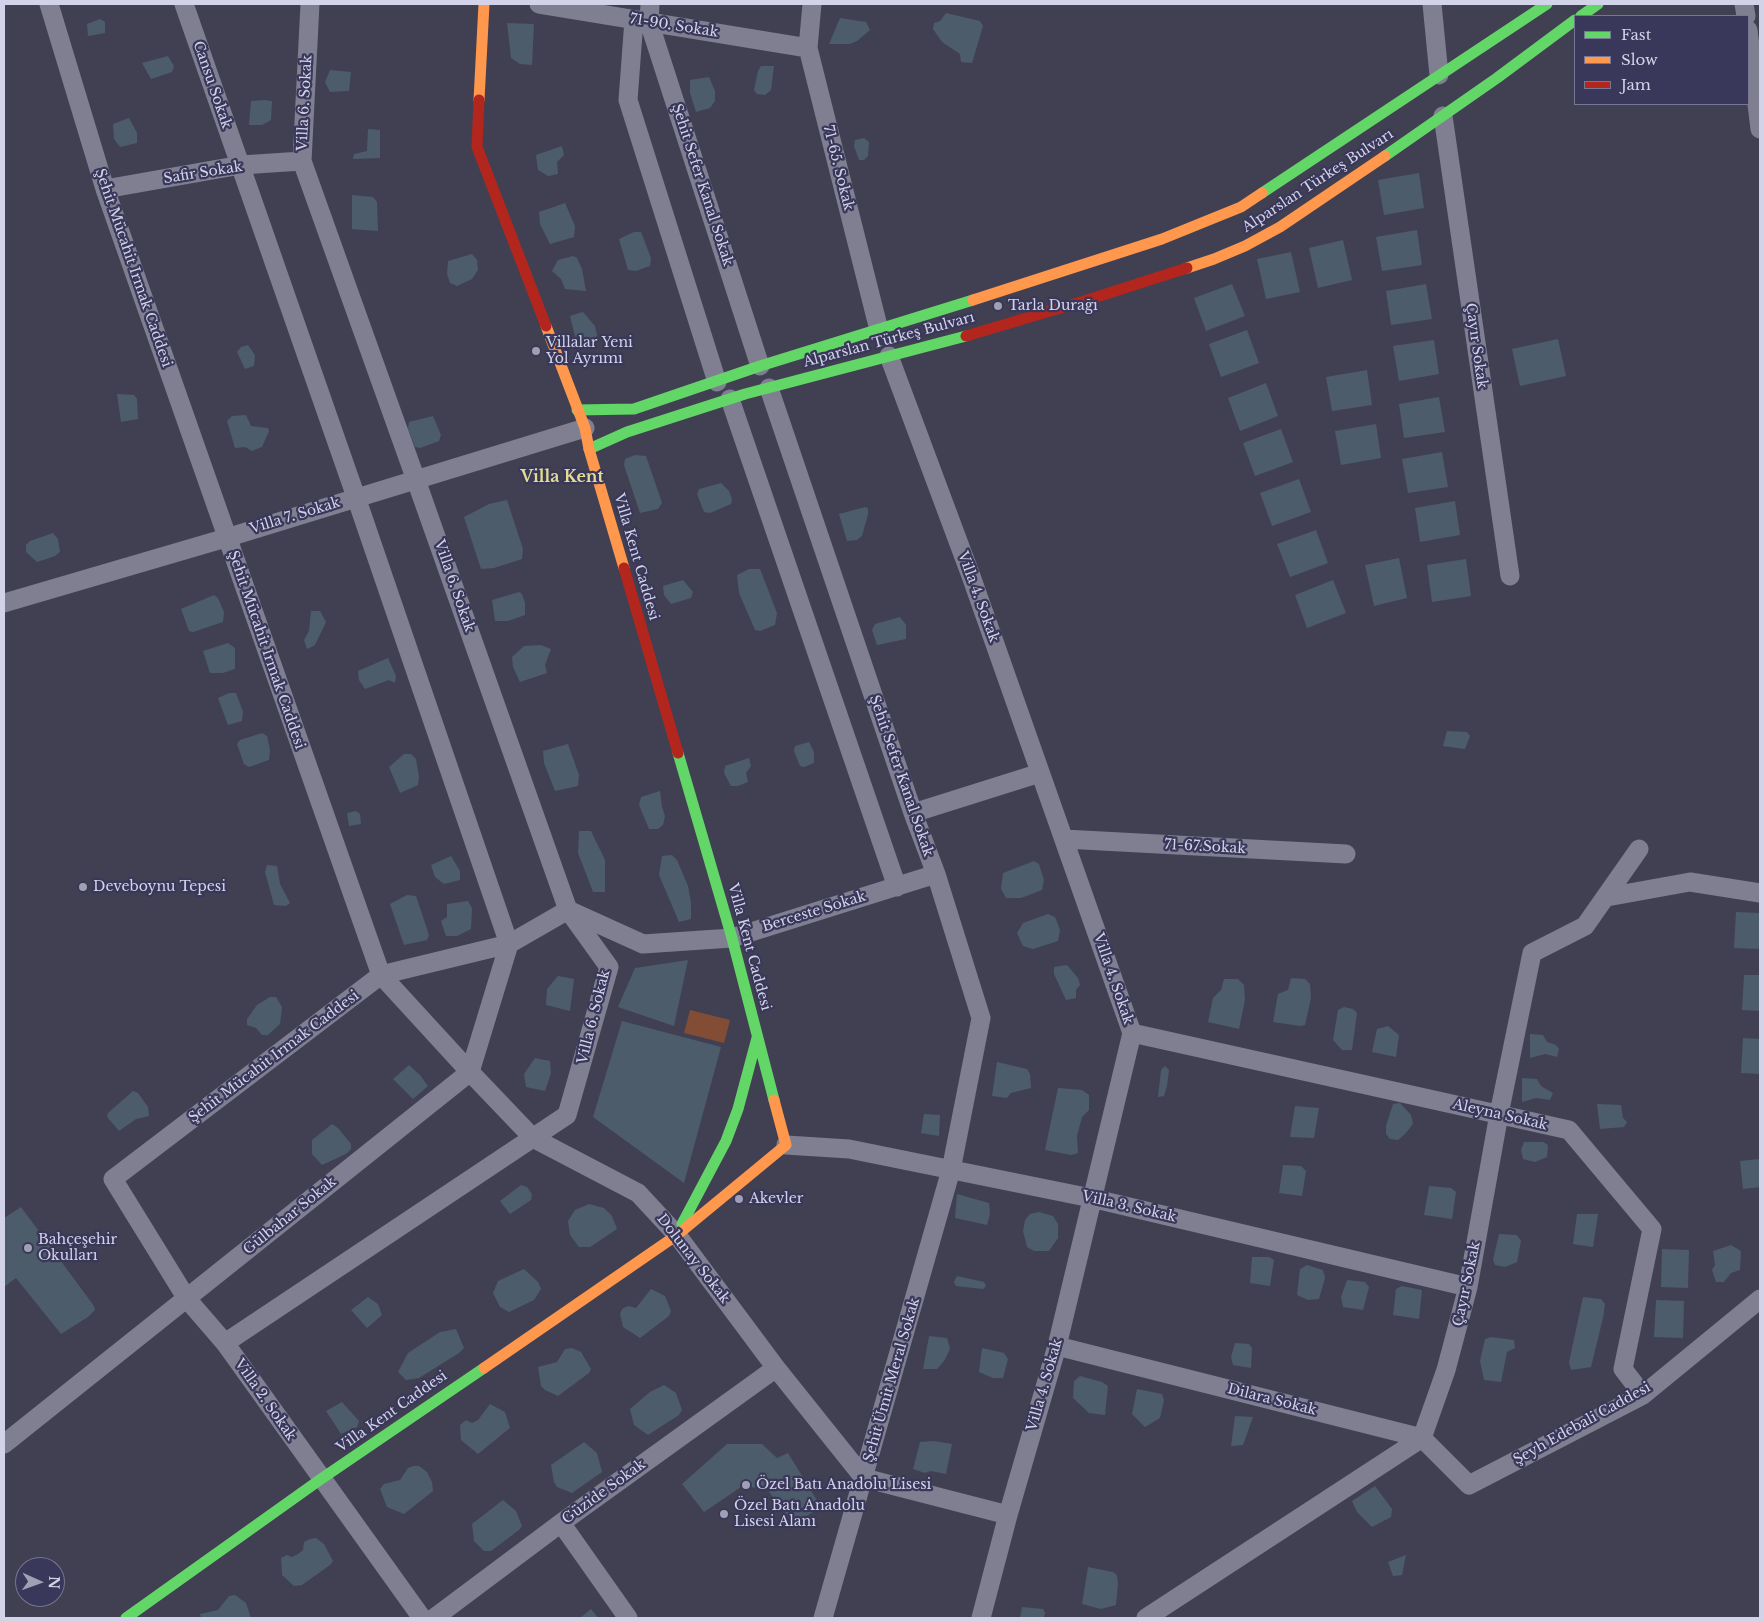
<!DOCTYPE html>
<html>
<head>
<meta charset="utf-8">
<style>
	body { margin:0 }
	#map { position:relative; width:1764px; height:1622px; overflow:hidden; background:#414052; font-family:"Libre Baskerville",serif }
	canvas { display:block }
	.frame { position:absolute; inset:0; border:5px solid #d2d3e8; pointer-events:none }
	.legend { position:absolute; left:1574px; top:15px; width:175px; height:90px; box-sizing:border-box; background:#3a385a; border:1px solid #777693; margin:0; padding:6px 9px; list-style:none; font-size:15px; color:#d2d3e8 }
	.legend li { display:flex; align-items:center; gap:10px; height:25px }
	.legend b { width:25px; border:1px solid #777693 }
	.north { position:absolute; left:15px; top:1557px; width:50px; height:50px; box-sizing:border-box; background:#3a385a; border:1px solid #777693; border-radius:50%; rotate:92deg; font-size:14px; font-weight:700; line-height:20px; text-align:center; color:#d2d3e8 }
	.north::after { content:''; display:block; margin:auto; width:18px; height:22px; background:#9fa0b4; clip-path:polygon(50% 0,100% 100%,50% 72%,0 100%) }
</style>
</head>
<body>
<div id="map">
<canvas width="1764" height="1622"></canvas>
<div class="frame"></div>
<ul class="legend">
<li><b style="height:6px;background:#63d668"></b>Fast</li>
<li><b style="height:6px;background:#ff974d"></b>Slow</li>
<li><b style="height:6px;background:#b3261e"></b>Jam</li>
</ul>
<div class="north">N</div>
</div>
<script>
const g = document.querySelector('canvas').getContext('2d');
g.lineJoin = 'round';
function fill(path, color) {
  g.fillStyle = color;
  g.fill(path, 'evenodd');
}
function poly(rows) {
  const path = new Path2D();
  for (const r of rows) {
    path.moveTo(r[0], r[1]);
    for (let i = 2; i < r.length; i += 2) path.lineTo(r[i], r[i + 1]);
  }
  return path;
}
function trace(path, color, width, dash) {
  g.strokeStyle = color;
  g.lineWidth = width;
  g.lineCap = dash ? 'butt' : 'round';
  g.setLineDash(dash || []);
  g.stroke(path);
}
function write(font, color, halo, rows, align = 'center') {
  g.font = font + ' "Libre Baskerville",serif';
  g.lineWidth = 4.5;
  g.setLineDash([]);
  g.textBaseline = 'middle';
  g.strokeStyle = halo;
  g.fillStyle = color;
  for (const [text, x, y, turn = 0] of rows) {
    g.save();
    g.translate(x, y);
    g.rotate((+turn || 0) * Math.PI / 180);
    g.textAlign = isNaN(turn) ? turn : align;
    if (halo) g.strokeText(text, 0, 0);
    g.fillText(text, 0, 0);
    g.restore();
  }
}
const green = poly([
	[690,1010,730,1020,724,1043,684,1033]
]);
const building = poly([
	[946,13,980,21,983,26,972,63,961,62,960,54,942,42,933,29,934,23,940,21],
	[840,18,866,22,870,30,857,41,850,44,829,44],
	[100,19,105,22,105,33,88,36,87,24],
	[507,23,534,24,532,65,520,64,511,58],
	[168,56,174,66,172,72,151,79,142,63],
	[761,66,774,66,771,90,765,95,757,94,754,90,758,71],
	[330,70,351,72,349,91,330,92,325,82],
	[709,77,715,91,715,101,710,108,696,112,690,93,690,80],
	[264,100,272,101,271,120,262,125,249,125,251,101],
	[129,118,137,133,137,143,120,147,114,139,113,124],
	[368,129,380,130,380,158,353,159,354,154,367,151],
	[864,138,869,142,868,156,864,160,859,160,854,146,855,140],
	[562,146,564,155,557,162,558,174,548,176,538,170,536,155],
	[1419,173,1424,208,1384,215,1378,180],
	[352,195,373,197,377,202,378,231,352,229],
	[565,203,575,226,574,237,550,244,540,224,539,212],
	[1417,230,1422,265,1382,271,1376,237],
	[634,232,641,232,651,258,650,266,636,271,628,270,619,239],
	[1343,240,1352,280,1318,288,1309,248],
	[1291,252,1300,292,1266,299,1257,259],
	[472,254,477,260,478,270,472,279,457,286,450,283,447,274,448,261],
	[573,256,577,258,582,269,586,291,565,289,561,279,552,271,558,260],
	[1232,284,1245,316,1206,331,1194,298],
	[1426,284,1432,319,1391,325,1386,291],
	[583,312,595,326,597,335,595,342,589,347,582,348,577,344,570,316],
	[1247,330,1259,363,1221,377,1209,344],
	[1558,339,1566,376,1520,386,1512,349],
	[1434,340,1439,374,1399,381,1393,346],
	[248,345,255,355,254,366,245,369,237,352,241,347],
	[1367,370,1372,405,1332,411,1326,377],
	[1266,383,1278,416,1240,431,1228,398],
	[117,394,134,395,137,399,138,419,121,422],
	[1439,397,1445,432,1404,438,1399,404],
	[246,415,251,426,268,428,269,431,262,447,252,451,245,447,235,448,227,421,232,416],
	[433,416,441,435,439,441,420,448,415,447,408,429,409,422],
	[1376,424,1381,458,1341,465,1335,431],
	[1281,429,1293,462,1255,476,1243,443],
	[1442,452,1448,487,1408,493,1402,459],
	[635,455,646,456,660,497,662,503,658,509,640,513,624,465,625,459],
	[1299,479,1311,512,1272,526,1260,493],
	[721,483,729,491,732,499,731,504,710,513,704,512,697,494,699,489],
	[507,500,523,549,522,559,494,568,481,569,464,517,489,504],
	[1455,501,1460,535,1420,542,1415,508],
	[865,507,868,508,868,514,862,536,857,540,847,541,839,514],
	[1316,530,1328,563,1290,577,1277,544],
	[53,533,58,539,60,552,55,556,37,562,26,552,26,545,30,541],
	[1399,558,1407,598,1374,606,1365,565],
	[1466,559,1471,596,1432,602,1427,565],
	[749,569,760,569,777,613,775,625,760,631,755,630,739,593,737,575],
	[683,580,693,592,691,598,671,604,664,595,663,586],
	[1333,580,1346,613,1307,628,1295,595],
	[519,592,522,594,525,603,525,615,508,621,495,621,492,600],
	[214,595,218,598,224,612,223,622,193,632,189,631,181,609],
	[311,611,320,611,326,622,315,645,307,649,304,640,309,631],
	[900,617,906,625,906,639,877,645,872,630,875,624],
	[228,643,235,648,235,669,223,673,210,673,203,651],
	[541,645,551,649,545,665,547,673,520,682,513,667,512,657,524,646],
	[388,658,396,676,395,683,389,680,365,689,359,680,358,671],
	[229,693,236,693,243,712,242,721,228,725,218,698],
	[1447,731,1467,732,1470,736,1465,749,1443,746],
	[262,733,267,736,270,750,269,760,249,767,244,764,237,744,240,740],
	[809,742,814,752,814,763,804,767,800,766,794,751,795,746],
	[568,744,579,775,578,786,555,791,544,763,543,751],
	[404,754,411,754,416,759,419,777,418,785,400,793,389,767],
	[749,758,751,766,746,773,748,782,738,786,731,786,724,773,725,766],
	[660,791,662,807,665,816,663,825,658,829,649,829,639,805,641,797],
	[356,811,360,814,361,824,349,826,347,813],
	[579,831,591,831,605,860,605,892,593,892,578,853],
	[672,855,677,860,688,886,691,903,691,919,679,922,659,875,662,856],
	[451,856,460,871,460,880,444,884,435,877,431,865],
	[1034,861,1039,864,1044,880,1042,890,1021,898,1006,898,1001,889,1003,873],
	[267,865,277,866,280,884,290,903,286,906,274,905,265,872],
	[407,895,416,896,429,935,427,940,404,945,390,904],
	[468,901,472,908,471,929,457,936,446,936,441,921,447,917,447,904],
	[1736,912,1760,913,1760,949,1734,948],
	[1048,914,1055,917,1060,930,1058,941,1033,949,1023,946,1017,933,1023,923],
	[688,960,674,1026,618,1007,635,968],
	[1067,965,1078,978,1080,985,1076,990,1076,998,1066,1000,1054,974,1054,967],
	[1744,975,1760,975,1760,1011,1742,1010],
	[558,976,574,979,570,1011,546,1005,547,989],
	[1291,978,1305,979,1310,984,1311,998,1305,1025,1300,1026,1273,1022,1278,994,1288,990],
	[1224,979,1238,979,1244,985,1245,1000,1239,1029,1208,1022,1213,998,1221,990],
	[270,997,276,997,282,1007,280,1024,268,1035,262,1035,256,1028,247,1025,247,1019,257,1005],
	[1344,1007,1353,1009,1357,1013,1352,1050,1342,1050,1333,1040,1338,1010],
	[622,1021,721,1047,684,1183,593,1117],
	[1388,1026,1399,1035,1396,1057,1372,1052,1377,1029],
	[1530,1034,1543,1035,1547,1042,1556,1045,1559,1049,1557,1057,1545,1054,1530,1058],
	[1743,1038,1760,1039,1760,1074,1741,1073],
	[535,1058,550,1061,551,1073,545,1091,526,1087,524,1074],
	[997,1062,1027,1069,1030,1074,1031,1088,1011,1093,1007,1098,992,1096],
	[409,1065,420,1075,428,1086,413,1099,393,1079],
	[1165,1066,1169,1070,1167,1086,1164,1096,1158,1097,1161,1070],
	[1522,1078,1537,1079,1541,1086,1553,1093,1550,1100,1536,1098,1522,1102],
	[1058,1088,1082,1090,1089,1095,1089,1110,1082,1117,1077,1136,1078,1153,1071,1155,1045,1150],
	[133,1091,138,1093,148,1107,149,1116,136,1119,119,1131,107,1117,108,1113],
	[1400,1103,1411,1115,1413,1124,1405,1134,1398,1140,1390,1139,1386,1134,1386,1126,1393,1104],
	[1597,1104,1621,1105,1623,1118,1627,1122,1624,1127,1600,1129],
	[1295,1106,1319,1108,1314,1138,1290,1137],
	[924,1114,940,1115,939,1136,921,1133],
	[332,1124,338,1128,351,1144,351,1149,346,1154,322,1165,312,1154,312,1140],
	[1524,1142,1543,1142,1548,1145,1547,1157,1535,1162,1523,1159,1521,1150],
	[1760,1159,1760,1187,1743,1189,1740,1161],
	[1283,1165,1301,1166,1306,1171,1302,1196,1279,1193],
	[521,1185,527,1187,532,1194,531,1200,510,1214,500,1201],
	[1429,1186,1451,1188,1456,1192,1452,1219,1424,1215],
	[957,1194,989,1203,990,1214,987,1225,955,1218],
	[589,1204,604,1208,612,1216,617,1229,590,1247,579,1247,570,1235,568,1221,575,1210],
	[21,1207,94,1306,95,1310,88,1317,61,1334,16,1278,4,1287,4,1218],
	[1039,1212,1053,1216,1058,1224,1058,1238,1049,1251,1034,1251,1027,1247,1023,1231,1025,1220,1030,1214],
	[1577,1214,1598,1214,1593,1247,1573,1244],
	[1499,1234,1517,1235,1521,1241,1517,1262,1505,1267,1495,1265,1493,1260],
	[1731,1245,1741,1251,1740,1270,1731,1273,1724,1282,1716,1282,1712,1270,1715,1265,1713,1251],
	[1662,1249,1689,1250,1688,1288,1661,1287],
	[1252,1257,1269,1257,1274,1260,1270,1286,1250,1283],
	[1307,1265,1323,1270,1325,1278,1319,1299,1308,1300,1297,1295,1300,1269],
	[524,1269,538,1282,541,1289,534,1300,509,1312,500,1307,493,1293,498,1281],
	[957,1276,984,1282,986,1286,983,1289,956,1286,954,1282],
	[1347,1280,1365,1282,1369,1287,1363,1310,1343,1307,1341,1297],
	[1402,1286,1422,1290,1419,1319,1393,1315,1396,1289],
	[651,1289,665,1296,671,1311,669,1316,640,1338,623,1327,620,1314,622,1309,628,1306,636,1308],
	[368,1297,378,1304,382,1315,367,1328,351,1310],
	[1583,1297,1601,1299,1605,1304,1603,1318,1591,1367,1571,1370,1569,1362],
	[1656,1300,1684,1301,1683,1338,1654,1337],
	[456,1329,464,1348,459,1353,419,1378,406,1380,398,1372,408,1353,440,1332],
	[929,1336,947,1338,950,1349,944,1361,937,1369,923,1369],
	[1491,1337,1514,1340,1515,1348,1507,1352,1501,1382,1484,1380,1480,1361,1485,1339],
	[1235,1343,1249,1344,1252,1348,1251,1368,1233,1365,1231,1357],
	[572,1348,581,1352,591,1369,589,1373,558,1396,545,1390,541,1386,538,1367,557,1362,565,1349],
	[982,1348,1004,1353,1008,1359,1003,1378,993,1378,979,1372],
	[1080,1376,1102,1382,1108,1386,1105,1415,1089,1413,1073,1398,1074,1381],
	[664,1385,676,1393,682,1410,679,1415,648,1435,634,1425,630,1409,650,1392],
	[1137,1389,1162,1394,1164,1400,1160,1418,1145,1427,1132,1414],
	[342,1402,359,1421,357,1427,341,1434,326,1411],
	[490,1404,505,1412,510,1428,478,1454,461,1440,460,1425,466,1420,472,1423,478,1420],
	[1235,1416,1253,1417,1243,1445,1231,1446],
	[934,1441,952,1444,946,1474,931,1471,925,1473,913,1469,920,1442],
	[584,1442,597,1453,602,1472,572,1493,557,1487,554,1482,551,1465],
	[727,1444,762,1444,777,1458,788,1453,821,1507,794,1524,766,1488,741,1487,704,1512,682,1484],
	[413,1466,419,1466,427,1472,432,1482,433,1491,404,1514,387,1507,380,1489,384,1484,400,1480,408,1468],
	[1375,1486,1392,1509,1391,1517,1372,1527,1357,1512,1352,1501],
	[503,1500,516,1511,522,1526,519,1530,491,1551,484,1551,474,1541,472,1524],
	[316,1538,324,1544,333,1561,330,1565,302,1585,294,1586,282,1575,281,1558,287,1555,292,1557,298,1554,303,1550,304,1542,310,1539],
	[1406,1555,1402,1575,1393,1576,1388,1562],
	[1088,1567,1113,1572,1117,1575,1118,1584,1116,1605,1101,1609,1082,1604],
	[235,1595,246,1603,251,1618,201,1618,200,1614,218,1610,229,1596],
	[1022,1607,1043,1609,1045,1613,1044,1618,1020,1618],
	[591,1609,598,1618,580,1618]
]);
const street = poly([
	[49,4,105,189,381,975,113,1179,187,1299,225,1343,422,1618],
	[539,4,808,48],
	[650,4,649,22,760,366],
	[812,4,808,48,879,330],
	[1432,4,1439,75],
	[1744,4,1746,16],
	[634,20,628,100,717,382],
	[1748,30,1760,129],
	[1443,116,1510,576],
	[105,189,241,165,302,161],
	[889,356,971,576,1132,1033,1057,1346,1008,1515,981,1618],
	[769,388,913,813,936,874,981,1018,951,1170,823,1618],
	[730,399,897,887],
	[4,603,226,538,585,428],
	[913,813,1040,773],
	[1064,839,1346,854],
	[936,874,732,938,643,944,568,910,509,944,381,975,470,1072,533,1138,638,1193,677,1235,776,1368,864,1478,1008,1515],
	[1607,897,1690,882,1760,893],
	[1132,1033,1569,1130,1652,1229,1623,1369,1643,1395],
	[786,1145,849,1149,1091,1198,1468,1287],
	[225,1343,567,1115,609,967,568,910,416,480,302,161,310,4],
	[1057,1346,1422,1438,1469,1485,1643,1395,1760,1299],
	[4,1444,470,1072,509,944,356,497,184,4],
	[561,1523,628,1618],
	[434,1618,561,1523,776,1368],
	[1146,1618,1422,1438,1446,1370,1468,1287,1499,1114,1532,953,1585,926,1639,849]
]);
const fast = poly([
	[1581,16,1598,4],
	[1385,156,1497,78,1575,20],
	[1262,193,1547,4],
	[577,410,634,409,760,366,973,300],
	[589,449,627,432,745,394,966,336],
	[678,753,732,938,774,1100],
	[682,1224,726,1141,738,1109,757,1038],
	[126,1618,321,1479,484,1368]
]);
const slow = poly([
	[479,100,484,4],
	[1187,268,1214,259,1245,246,1280,227,1385,156],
	[973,300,1162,239,1241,207,1262,193],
	[546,326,585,428,589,449,624,568],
	[484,1368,677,1235,786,1145,774,1100]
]);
const jam = poly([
	[479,100,477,147,546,326],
	[966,336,1084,301,1187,268],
	[624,568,678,753]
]);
const markers = [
	[998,306,5,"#9fa0b4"],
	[536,351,5,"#9fa0b4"],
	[83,887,5,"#9fa0b4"],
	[739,1199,5,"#9fa0b4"],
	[28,1248,5,"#9fa0b4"],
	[746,1485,5,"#9fa0b4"],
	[724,1514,5,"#9fa0b4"]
];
const streetNames = [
	["71-90. Sokak",674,26,9],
	["Cansu Sokak",212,85,71],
	["Villa 6. Sokak",305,103,-87],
	["71-65. Sokak",838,168,76],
	["Safir Sokak",203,173,-9],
	["Alparslan Türkeş Bulvarı",1318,181,-33],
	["Şehit Sefer Kanal Sokak",702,185,72],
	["Şehit Mücahit Irmak Caddesi",133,268,71],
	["Alparslan Türkeş Bulvarı",889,340,-15],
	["Çayır Sokak",1476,346,82],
	["Villa 7. Sokak",295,516,-17],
	["Villa Kent Caddesi",636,557,74],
	["Villa 6. Sokak",454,586,71],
	["Villa 4. Sokak",978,597,70],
	["Şehit Mücahit Irmak Caddesi",266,650,71],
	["Şehit Sefer Kanal Sokak",901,776,71],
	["71-67.Sokak",1205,847,3],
	["Berceste Sokak",814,912,-17],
	["Villa Kent Caddesi",749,947,75],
	["Villa 4. Sokak",1113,979,71],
	["Villa 6. Sokak",594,1017,-76],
	["Şehit Mücahit Irmak Caddesi",274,1057,-37],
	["Aleyna Sokak",1500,1115,13],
	["Villa 3. Sokak",1129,1207,13],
	["Gülbahar Sokak",290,1216,-39],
	["Dolunay Sokak",693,1259,52],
	["Çayır Sokak",1467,1284,-78],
	["Şehit Ümit Meral Sokak",892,1380,-74],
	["Villa 4. Sokak",1045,1385,-74],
	["Villa 2. Sokak",265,1400,55],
	["Dilara Sokak",1272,1400,14],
	["Villa Kent Caddesi",392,1412,-35],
	["Şeyh Edebali Caddesi",1582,1424,-29],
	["Güzide Sokak",604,1492,-36]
];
const poiNames = [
	["Tarla Durağı",1008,306],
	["Villalar Yeni",546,343],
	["Yol Ayrımı",546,359],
	["Deveboynu Tepesi",93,887],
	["Akevler",749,1199],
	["Bahçeşehir",38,1240],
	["Okulları",38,1256],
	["Özel Batı Anadolu Lisesi",756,1485],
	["Özel Batı Anadolu",734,1506],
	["Lisesi Alanı",734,1522]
];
const quarterNames = [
	["Villa Kent",562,477]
];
fill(green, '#824c35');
fill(building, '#4c5c6b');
trace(street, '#807f92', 19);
trace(fast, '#63d668', 11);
trace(slow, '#ff974d', 11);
trace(jam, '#b3261e', 11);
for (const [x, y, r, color] of markers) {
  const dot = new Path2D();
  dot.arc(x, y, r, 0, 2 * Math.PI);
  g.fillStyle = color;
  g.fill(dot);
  trace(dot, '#3a385a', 2);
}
write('14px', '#d2d3e8', '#3a385a', streetNames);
write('14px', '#d2d3e8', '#3a385a', poiNames, 'left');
write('bold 16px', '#e3de8f', '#3a385a', quarterNames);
</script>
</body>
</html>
